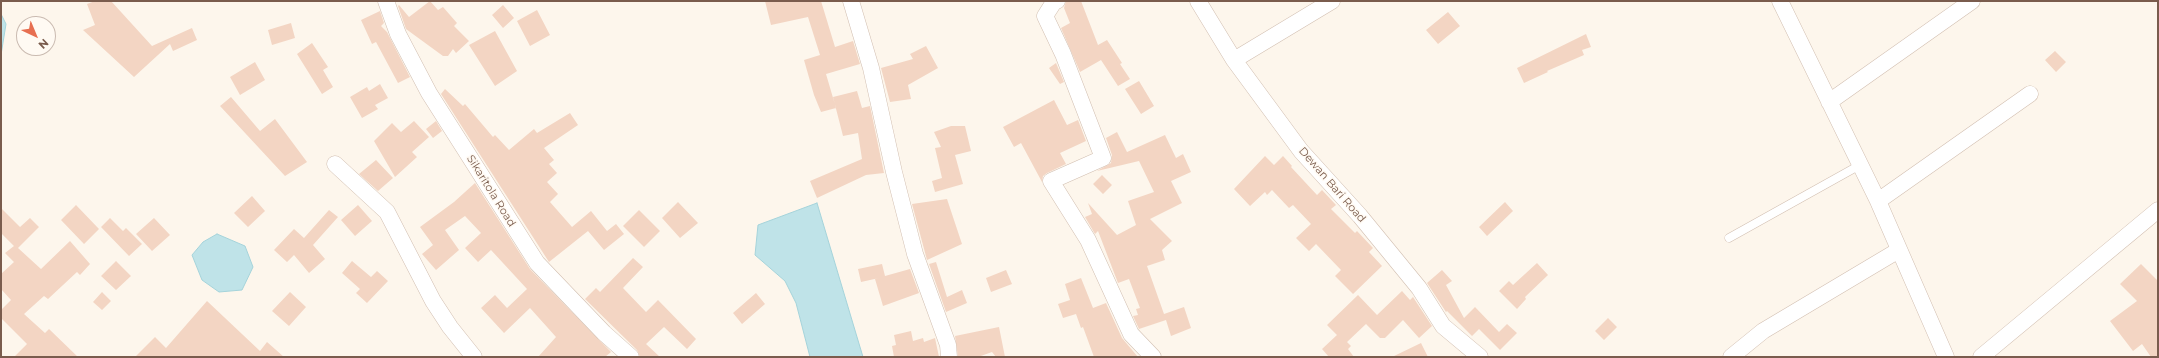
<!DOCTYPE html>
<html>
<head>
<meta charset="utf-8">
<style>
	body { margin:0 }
	#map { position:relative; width:2159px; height:358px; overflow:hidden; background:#fdf6ec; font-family:Montserrat,sans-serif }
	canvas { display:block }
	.frame { position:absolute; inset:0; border:2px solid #7a5c4d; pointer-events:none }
	.north { position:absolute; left:16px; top:16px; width:40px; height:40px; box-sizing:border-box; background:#fffaf3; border:1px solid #cabbb1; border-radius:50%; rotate:136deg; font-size:11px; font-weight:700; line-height:16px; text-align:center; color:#7a5c4d }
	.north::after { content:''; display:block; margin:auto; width:14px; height:18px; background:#e76f51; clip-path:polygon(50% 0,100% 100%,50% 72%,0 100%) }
</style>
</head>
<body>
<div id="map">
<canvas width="2159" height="358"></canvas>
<div class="frame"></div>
<div class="north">N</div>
</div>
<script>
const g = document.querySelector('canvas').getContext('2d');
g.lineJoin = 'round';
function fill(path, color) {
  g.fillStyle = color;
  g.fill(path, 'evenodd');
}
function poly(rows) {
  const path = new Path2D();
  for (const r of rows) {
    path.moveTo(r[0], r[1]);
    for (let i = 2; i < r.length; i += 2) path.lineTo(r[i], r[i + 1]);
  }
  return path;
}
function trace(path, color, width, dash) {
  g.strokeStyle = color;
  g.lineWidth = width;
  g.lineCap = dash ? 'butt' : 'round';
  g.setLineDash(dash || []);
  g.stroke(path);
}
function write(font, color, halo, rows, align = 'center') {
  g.font = font + ' Montserrat,sans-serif';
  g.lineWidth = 3;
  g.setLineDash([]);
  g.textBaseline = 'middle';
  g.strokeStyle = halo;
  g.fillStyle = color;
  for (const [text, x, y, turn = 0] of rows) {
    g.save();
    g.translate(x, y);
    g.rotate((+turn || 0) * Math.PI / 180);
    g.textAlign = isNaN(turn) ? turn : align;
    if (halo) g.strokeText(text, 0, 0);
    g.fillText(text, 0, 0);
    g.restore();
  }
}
const water = poly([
	[1,14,6,24,1,55,1,14],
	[817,203,857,337,863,357,810,357,796,303,785,281,755,255,758,225,817,203],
	[217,234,245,246,253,267,242,290,219,292,202,280,192,255,203,242,217,234]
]);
const building = poly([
	[95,1,111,1,152,46,192,28,197,40,173,51,170,44,134,77,83,30,95,25,87,4],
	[430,1,438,10,443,7,457,23,454,26,469,41,456,53,453,49,448,56,443,56,406,29,398,6,399,5,409,17],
	[765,1,821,1,835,47,853,41,860,64,826,74,836,108,821,112,814,95,804,60,820,55,808,17,771,25],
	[1066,1,1081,1,1098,45,1107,40,1122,63,1120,64,1130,79,1118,86,1101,60,1080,72,1061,28,1070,23,1064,8],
	[503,5,514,18,503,28,492,15],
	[537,10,550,35,530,46,517,21],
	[380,11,384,23,381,26,387,32,410,77,398,83,376,42,372,44,361,20],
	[1448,12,1460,26,1438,44,1426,30],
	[291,23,295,38,272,45,268,30],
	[495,31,517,71,495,86,469,45],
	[1586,34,1591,47,1582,50,1584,55,1547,71,1548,72,1524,83,1517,68],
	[312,43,328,67,323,70,333,87,322,94,297,54],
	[926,46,938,68,908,85,911,99,890,102,881,68,913,59,910,54],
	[2055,51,2066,62,2056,72,2045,60],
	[255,62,265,80,240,95,230,77],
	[1056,63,1064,82,1060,84,1049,68],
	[1139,81,1154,106,1141,114,1125,89],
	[380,84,388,98,375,105,378,109,362,118,350,97,367,87,369,91],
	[445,89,463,106,465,104,493,137,495,135,509,150,534,129,537,133,570,113,578,125,544,148,554,160,549,164,557,173,547,182,558,194,550,202,572,227,591,211,607,231,616,224,624,234,604,250,588,231,549,262,441,94],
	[857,91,862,108,870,106,884,173,866,175,817,198,810,181,862,159,858,133,843,136,833,97],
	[231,97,260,131,275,119,307,162,285,176,220,106],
	[1054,100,1067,125,1078,120,1086,141,1060,153,1066,164,1047,173,1043,176,1042,182,1021,143,1014,147,1003,127],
	[414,121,429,137,412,152,417,157,395,177,374,141,392,123,401,132],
	[436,121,442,131,433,138,426,129],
	[951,126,965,126,971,151,955,155,963,184,935,192,932,181,942,178,935,148,941,147,934,132],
	[1117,132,1127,152,1165,135,1176,158,1183,154,1191,172,1171,181,1182,203,1150,219,1172,241,1162,250,1165,260,1147,266,1164,314,1184,307,1191,328,1171,336,1166,320,1139,329,1133,316,1138,315,1136,309,1140,308,1129,279,1118,283,1098,231,1095,234,1085,217,1092,214,1088,203,1117,235,1136,225,1128,201,1154,192,1139,161,1097,171,1111,163,1112,155,1106,138],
	[1265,156,1274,165,1283,156,1292,166,1291,167,1317,195,1322,190,1336,205,1331,209,1355,233,1357,231,1373,248,1369,252,1382,266,1353,294,1335,276,1341,270,1316,244,1309,251,1296,238,1311,224,1293,205,1289,208,1272,190,1267,195,1265,192,1250,206,1234,189],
	[376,160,393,178,378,191,359,174],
	[1102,175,1112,185,1103,194,1093,184],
	[475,183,530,269,611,352,605,357,538,357,556,337,530,308,504,333,481,308,495,295,507,308,527,289,491,250,478,262,465,248,481,233,465,216,445,230,459,250,436,270,422,254,433,245,420,227,454,202],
	[252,196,265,211,248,227,234,213],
	[947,199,962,244,927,260,912,204],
	[678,202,698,223,680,238,662,218],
	[1505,202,1513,211,1487,236,1479,227],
	[76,205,99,229,84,244,61,220],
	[358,205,372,221,355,236,341,220],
	[1,208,20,227,30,218,39,227,18,248,41,269,70,241,90,264,80,275,77,272,48,299,44,296,24,314,45,333,49,329,78,357,14,357,27,344,1,318,1,310,11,300,1,289,1,274,14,262,5,253,14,246,1,233],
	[329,210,338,217,313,245,325,259,309,273,294,255,287,262,274,250,294,229,304,238],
	[639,210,660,231,644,247,623,226],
	[110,218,123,231,126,228,142,244,129,256,101,227],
	[154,218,170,235,152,251,136,234],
	[633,258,643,267,623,288,646,312,658,300,696,339,687,349,664,327,646,344,660,357,640,357,637,350,585,299,596,288,600,292],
	[116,261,131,276,116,290,101,276],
	[352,261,371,277,377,271,388,281,367,303,356,293,360,289,342,273],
	[936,262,947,297,962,290,967,303,946,312,929,264],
	[1537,263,1548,275,1525,297,1526,299,1517,309,1499,291,1509,281,1513,285],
	[882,264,885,276,910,269,919,293,883,306,875,279,879,278,861,282,858,269],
	[2141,264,2158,281,2158,357,2151,357,2142,344,2133,351,2110,321,2137,301,2120,284],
	[1006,270,1012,284,991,292,986,278],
	[1442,270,1452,281,1446,285,1464,318,1475,307,1499,332,1507,324,1517,333,1500,350,1479,329,1472,336,1447,311,1446,312,1427,283],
	[1081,278,1093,308,1106,303,1122,338,1138,357,1094,357,1083,327,1081,328,1076,314,1063,318,1058,304,1070,300,1065,284],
	[1402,291,1410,300,1413,297,1432,326,1419,338,1403,320,1385,338,1380,338,1366,324,1347,342,1351,346,1348,349,1354,357,1329,357,1322,349,1337,335,1327,325,1358,295,1377,315],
	[102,292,111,301,102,310,93,302],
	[290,292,306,307,289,326,272,311],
	[756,293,765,304,742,324,733,313],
	[207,301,260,351,267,342,284,357,135,357,155,337,166,348],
	[1608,318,1617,327,1604,340,1595,331],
	[999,327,1005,357,996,357,992,352,978,357,958,357,955,336],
	[911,331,913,341,923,338,924,342,935,338,939,357,894,357,892,346,896,345,894,335],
	[1421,343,1428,357,1392,357]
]);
const service = poly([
	[1729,238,1860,165]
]);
const minor = poly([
	[386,1,398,34,429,93,537,263,604,333,631,357],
	[851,1,871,68,894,172,915,254,948,345,949,357],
	[1057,1,1054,2,1045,16,1063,54,1103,158,1051,181,1088,240,1131,334,1153,357],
	[1198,1,1234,60,1301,151,1360,216,1419,288,1443,326,1480,357],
	[1780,1,1878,201,1946,357],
	[1234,60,1332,1],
	[1829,102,1972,1],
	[335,164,387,212,433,301,450,327,474,357],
	[1878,201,2030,94],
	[1731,357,1763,331,1899,250],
	[1981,357,2158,210]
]);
const streetNames = [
	["Dewan Bari Road",1332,185,49],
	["Sikaritola Road",491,191,58]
];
fill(water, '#bfe3e8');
trace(water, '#a5d3da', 1);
fill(building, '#f3d5c3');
trace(service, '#d1beb0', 9);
trace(minor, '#d1beb0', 17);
trace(service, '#fff', 8);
trace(minor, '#fff', 16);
write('11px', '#7a5c4d', '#fffaf3', streetNames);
</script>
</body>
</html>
